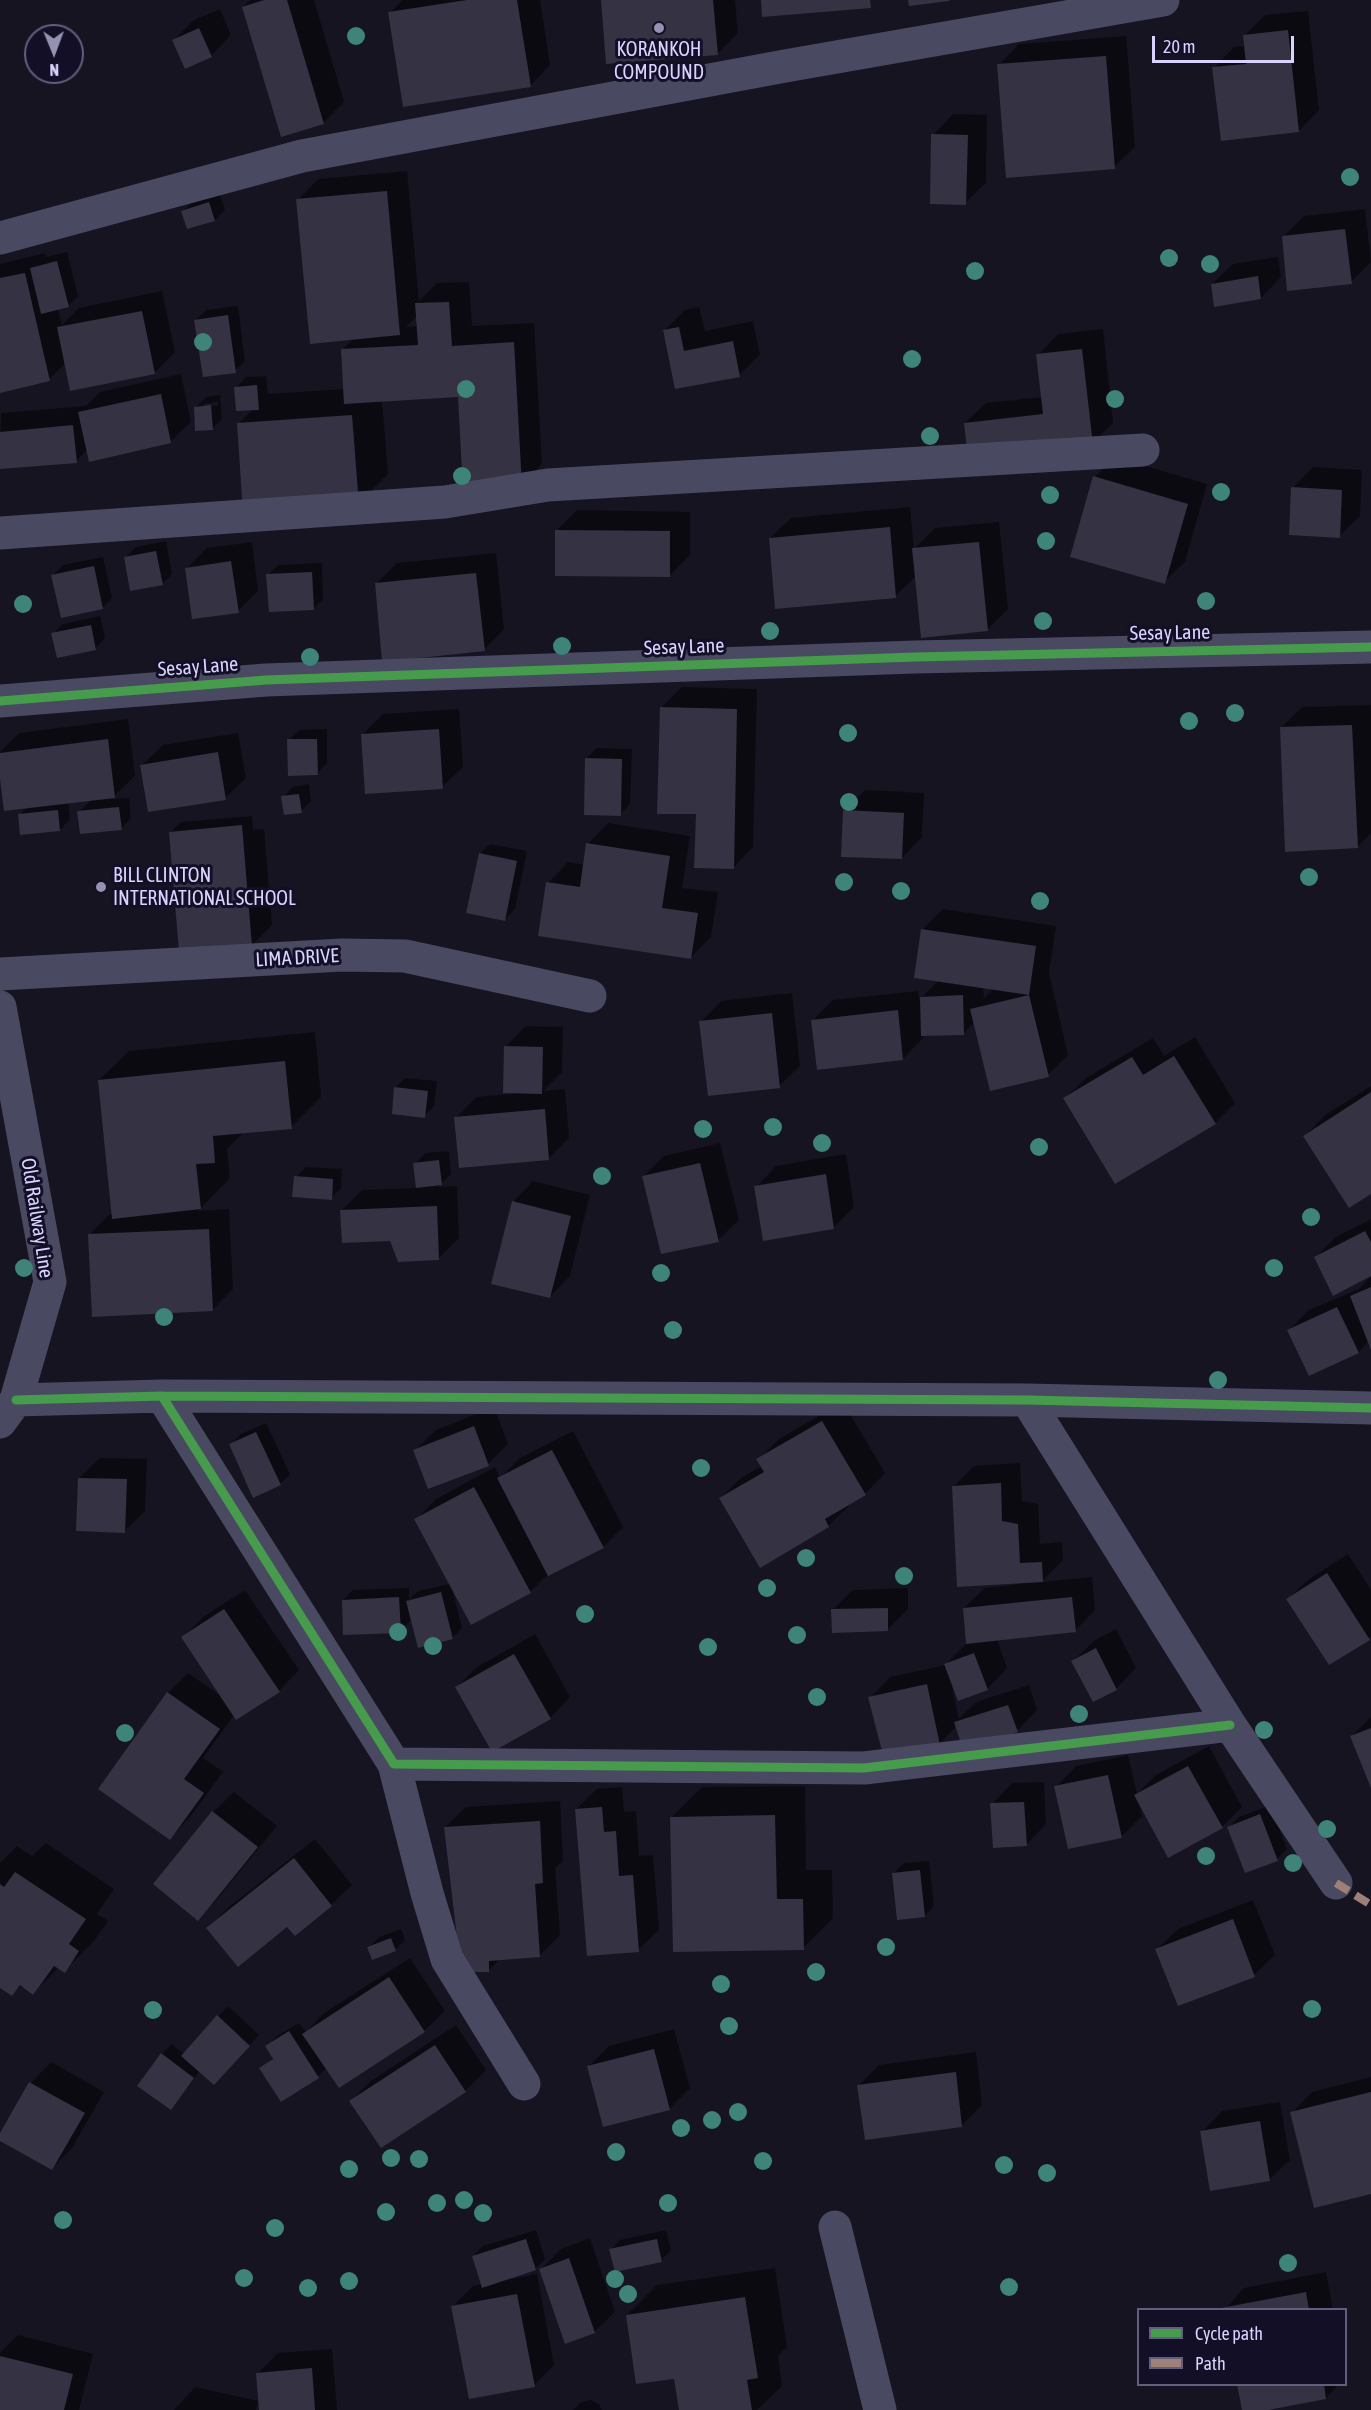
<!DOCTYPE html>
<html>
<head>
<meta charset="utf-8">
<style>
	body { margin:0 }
	#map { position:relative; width:1371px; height:2410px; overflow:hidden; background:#161421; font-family:"Asap Condensed",sans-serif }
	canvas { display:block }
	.legend { position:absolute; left:1137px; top:2308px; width:210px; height:78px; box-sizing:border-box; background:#130f26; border:2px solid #625e7d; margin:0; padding:8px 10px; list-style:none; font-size:18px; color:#d9d4ff }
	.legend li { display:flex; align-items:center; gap:12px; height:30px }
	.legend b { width:30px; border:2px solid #625e7d }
	.north { position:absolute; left:24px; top:24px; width:60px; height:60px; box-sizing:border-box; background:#130f26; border:2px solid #625e7d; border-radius:50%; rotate:179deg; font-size:16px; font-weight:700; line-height:24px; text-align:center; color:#d9d4ff }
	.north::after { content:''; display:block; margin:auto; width:21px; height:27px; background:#9591b1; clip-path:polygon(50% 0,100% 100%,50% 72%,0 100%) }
	.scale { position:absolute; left:1152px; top:36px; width:142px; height:27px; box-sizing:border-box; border:3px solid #d9d4ff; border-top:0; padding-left:8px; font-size:18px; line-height:21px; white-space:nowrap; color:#d9d4ff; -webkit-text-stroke:4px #130f26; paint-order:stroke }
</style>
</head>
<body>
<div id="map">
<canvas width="1371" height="2410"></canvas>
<ul class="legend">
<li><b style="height:8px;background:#469c4c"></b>Cycle path</li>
<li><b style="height:8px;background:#9e8076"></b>Path</li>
</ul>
<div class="north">N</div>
<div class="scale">20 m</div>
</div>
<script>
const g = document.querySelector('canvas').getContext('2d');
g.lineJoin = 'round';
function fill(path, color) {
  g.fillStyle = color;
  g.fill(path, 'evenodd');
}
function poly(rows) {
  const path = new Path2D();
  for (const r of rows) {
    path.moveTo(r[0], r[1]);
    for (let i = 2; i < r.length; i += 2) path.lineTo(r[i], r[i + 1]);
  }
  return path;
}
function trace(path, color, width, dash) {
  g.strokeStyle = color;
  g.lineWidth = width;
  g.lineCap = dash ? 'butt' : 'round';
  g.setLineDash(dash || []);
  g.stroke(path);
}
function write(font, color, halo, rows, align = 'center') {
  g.font = font + ' "Asap Condensed",sans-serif';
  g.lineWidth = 6;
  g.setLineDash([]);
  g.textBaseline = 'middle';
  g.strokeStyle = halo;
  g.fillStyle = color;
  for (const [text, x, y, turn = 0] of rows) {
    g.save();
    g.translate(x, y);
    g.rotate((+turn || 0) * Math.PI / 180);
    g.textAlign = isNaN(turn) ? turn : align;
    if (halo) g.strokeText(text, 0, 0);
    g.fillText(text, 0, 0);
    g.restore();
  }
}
const shadow = poly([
	[250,0,314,0,344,102,323,123,243,7],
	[402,0,540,0,550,65,530,86,390,13],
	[602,0,735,0,738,33,717,54],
	[220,9,231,35,211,56,174,40,194,20],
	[1308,11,1319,110,1299,131,1214,68,1234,47,1245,46,1244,36,1265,15],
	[1126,36,1135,147,1114,167,999,65,1019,44],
	[953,114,987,115,986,183,965,203,933,135],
	[407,171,419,301,437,283,469,282,472,326,534,323,542,464,521,485,459,396,382,400,388,474,358,504,238,424,253,409,236,388,246,377,266,376,268,394,344,389,342,350,354,338,298,200,318,179],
	[417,316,418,326,406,327],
	[219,193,225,210,215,220,183,211,193,201],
	[1365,209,1371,262,1351,282,1283,237,1304,216],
	[67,252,78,296,68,306,58,309,62,325,79,308,162,291,175,352,154,373,66,363,49,379,0,391,0,264,45,253,46,257],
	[1278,257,1281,277,1261,298,1212,284,1233,264],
	[238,306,245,361,235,371,196,320,206,310],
	[699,307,705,331,753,321,760,355,739,375,676,387,664,331,685,310],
	[1103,329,1113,423,1092,443,965,423,986,403,1042,397,1038,355,1058,334],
	[181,374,191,422,170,442,88,449,76,461,0,468,1,413,86,406,100,392],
	[220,395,222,419,212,429,196,407,206,397],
	[218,402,218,405,204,407,204,404],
	[1115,457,1207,484,1185,562,1164,582,1095,477],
	[1313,467,1362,470,1360,516,1339,536,1293,488],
	[910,507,914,549,935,528,999,522,1008,609,987,630,917,575,895,596,770,538,791,518],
	[577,510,690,512,690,555,670,575,556,531],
	[166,541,172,574,162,584,126,557,136,547],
	[252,542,258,591,238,611,187,568,207,548],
	[496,553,504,629,484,650,376,584,397,563],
	[103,557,112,598,102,608,53,575,63,565],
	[322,563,323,599,313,609,268,575,278,565],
	[100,616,105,638,95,649,53,634,63,624],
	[682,687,757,689,753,847,733,868,697,813,661,708],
	[1371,705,1371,833,1357,847,1281,728,1302,707],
	[459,709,463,767,442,787,362,735,383,714],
	[128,719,135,776,111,799,129,798,131,818,121,829,79,812,92,799,68,802,70,819,60,830,20,815,28,806,0,767,0,752,19,733],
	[327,729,327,763,317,774,289,740,299,730],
	[238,733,246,778,225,798,142,765,163,745],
	[597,748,632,749,630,804,620,814,586,758],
	[309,784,311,801,301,811,283,797,293,787],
	[865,790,924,793,922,837,902,858,844,811],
	[252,816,253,830,264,829,272,925,252,945,171,832,181,822],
	[608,823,690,836,682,888,718,892,711,937,690,958,548,883,568,862,585,865,588,844],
	[490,844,527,851,515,909,505,919,480,854],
	[943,909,1056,926,1049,973,1068,1055,1048,1075,975,1022,964,1033,923,1035,923,1038,903,1059,813,1020,833,1000,918,991,919,1000,939,980,922,930],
	[983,986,994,988,984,998],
	[792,993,800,1066,779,1086,701,1022,721,1001],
	[526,1026,563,1027,562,1072,543,1091,565,1089,569,1138,549,1158,456,1118,476,1097,511,1094,506,1046],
	[315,1032,321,1097,291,1127,244,1132,227,1149,230,1178,198,1211,229,1209,233,1289,212,1310,89,1235,110,1214,113,1214,99,1080,129,1051],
	[1195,1037,1235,1103,1215,1123,1065,1098,1086,1078,1153,1038,1164,1056],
	[405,1078,437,1081,434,1106,424,1116,395,1088],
	[1371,1086,1371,1192,1305,1136,1325,1115],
	[720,1143,739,1220,718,1240,644,1176,664,1156],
	[449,1151,451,1174,438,1187,457,1186,459,1238,439,1258,391,1239,341,1211,362,1190,417,1188,415,1164,425,1153],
	[846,1154,854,1207,834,1227,764,1239,756,1187,776,1166],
	[306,1167,342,1169,341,1188,331,1198,296,1177],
	[533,1181,590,1195,570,1276,550,1297,513,1202],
	[1371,1219,1371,1274,1315,1258,1336,1237],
	[1371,1276,1371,1346,1369,1341,1359,1352,1310,1374,1289,1330,1309,1310,1359,1289],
	[843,1402,885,1473,865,1494,848,1504,849,1506,828,1526,760,1566,720,1498,741,1478,762,1466,758,1460,779,1439],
	[494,1407,508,1444,488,1464,415,1450,436,1430],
	[266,1423,290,1474,280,1484,231,1444,241,1434],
	[573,1431,623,1527,603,1547,548,1574,530,1592,453,1592,462,1628,452,1638,412,1619,400,1631,343,1600,353,1590,409,1588,409,1600,418,1591,450,1584,416,1520,436,1499,495,1467,500,1478,520,1458],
	[100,1458,147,1459,145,1511,124,1532,79,1478],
	[1020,1463,1022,1501,1038,1504,1040,1544,1062,1542,1063,1560,1041,1582,1092,1577,1095,1610,1075,1631,997,1639,1007,1668,987,1689,952,1687,959,1719,976,1702,1029,1685,1037,1710,1017,1731,957,1726,940,1743,870,1698,890,1677,945,1665,966,1644,964,1608,985,1588,1019,1584,953,1487,974,1466],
	[1348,1554,1371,1590,1371,1636,1369,1638,1288,1599,1309,1579],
	[908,1588,908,1609,887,1630,832,1610,853,1590],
	[245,1590,299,1670,279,1691,234,1715,203,1758,223,1772,190,1817,170,1838,168,1693,188,1673,221,1696,183,1638,203,1617],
	[1116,1629,1136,1668,1116,1689,1073,1661,1094,1641],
	[535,1634,570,1697,550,1718,456,1688,477,1667],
	[1371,1717,1371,1785,1352,1736],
	[1209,1746,1242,1807,1222,1827,1139,1803,1142,1816,1121,1837,1056,1787,1076,1766,1128,1755,1137,1794,1156,1775],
	[1044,1782,1046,1824,1026,1845,992,1804,1012,1783],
	[805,1786,806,1870,832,1870,833,1918,803,1948,672,1817,702,1787],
	[622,1787,624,1812,636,1811,639,1856,653,1855,659,1930,638,1950,576,1809,597,1789],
	[234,1792,277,1826,218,1898,198,1919,155,1884,213,1812],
	[560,1801,563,1861,555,1868,560,1935,539,1956,501,1958,489,1970,445,1827,466,1807],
	[1270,1805,1287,1849,1277,1859,1229,1827,1239,1817],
	[315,1839,352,1885,331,1905,287,1925,208,1928,229,1907],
	[46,1843,114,1889,97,1914,108,1921,94,1941,64,1971,59,1967,33,1993,21,1985,12,1994,0,1986,0,1863,17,1846,32,1856],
	[929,1861,934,1906,924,1916,894,1873,904,1863],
	[1253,1900,1275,1955,1254,1975,1157,1949,1178,1929],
	[401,1929,405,1940,395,1950,369,1947,379,1937],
	[410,1958,445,2011,424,2031,327,2068,318,2076,282,2100,261,2069,274,2057,267,2046,277,2036,299,2023,306,2032,324,2013],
	[228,2006,259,2035,224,2073,200,2071,171,2108,162,2054,172,2044,184,2054],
	[456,2025,486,2070,465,2091,381,2146,351,2101,371,2081],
	[674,2029,690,2088,669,2109,589,2066,609,2046],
	[976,2052,982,2105,961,2126,859,2085,879,2065],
	[51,2062,104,2092,72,2148,52,2168,0,2140,31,2083],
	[1371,2077,1371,2193,1292,2113,1312,2092],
	[1280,2102,1290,2160,1269,2180,1202,2132,1222,2111],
	[536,2230,545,2259,535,2269,511,2277,511,2279,537,2274,554,2365,534,2385,453,2306,473,2286,482,2284,473,2256,483,2246],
	[666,2230,671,2250,661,2260,610,2250,620,2240],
	[590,2238,615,2312,594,2332,541,2269,561,2249],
	[775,2268,787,2347,778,2356,782,2386,757,2410,681,2410,675,2377,627,2315,657,2285],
	[1326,2272,1333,2310,1224,2310,1244,2288],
	[18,2335,93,2354,79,2410,0,2410,0,2353],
	[332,2349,337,2410,261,2410,258,2373,278,2353],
	[1239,2384,1339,2384,1326,2398,1260,2410,1244,2410],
	[195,2387,258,2401,256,2410,174,2410],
	[591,2400,599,2404,602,2410,573,2410,581,2402]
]);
const building = poly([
	[264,0,287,0,324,124,281,137,242,7],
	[467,0,517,0,531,87,403,107,388,12],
	[601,0,713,0,718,55,606,64],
	[761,0,870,0,871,8,762,17],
	[908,0,949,0,949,1,909,6],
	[199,28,212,57,185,69,172,40],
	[1288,30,1299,132,1221,141,1212,67,1246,64,1243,35],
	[1106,56,1115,169,1006,178,997,64],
	[931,134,968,135,966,205,930,204],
	[387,191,400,335,310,344,296,199],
	[209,202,215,221,187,229,181,211],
	[1345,229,1352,284,1287,291,1282,236],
	[57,261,69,307,41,314,30,268],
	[25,273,50,381,0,393,0,278],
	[1258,276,1261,299,1214,307,1211,284],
	[449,302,452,346,514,342,522,486,463,490,458,397,344,404,341,349,418,345,415,303],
	[142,311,155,374,70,391,57,327],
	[228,315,236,373,203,377,194,320],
	[679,327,684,351,733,341,740,377,675,389,663,330],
	[1082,349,1093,445,968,459,964,423,1043,414,1036,354],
	[257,385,259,410,236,411,234,387],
	[161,394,171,443,89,462,78,412],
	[211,405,213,430,195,431,194,407],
	[352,415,359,505,243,513,237,423],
	[73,425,77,463,0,469,0,432],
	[1093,476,1188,504,1165,584,1070,557],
	[1291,487,1342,490,1340,538,1289,535],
	[890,527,896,598,775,609,769,538],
	[555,530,670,531,670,577,555,576],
	[979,542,988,631,921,638,912,548],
	[156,551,163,585,130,591,124,557],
	[231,561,239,613,192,619,185,568],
	[94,566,103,609,61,618,51,575],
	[312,572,314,610,269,612,266,574],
	[476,573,485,651,382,662,375,583],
	[91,625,96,650,57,658,51,633],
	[660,707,737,709,734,869,694,868,696,814,657,814],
	[1352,725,1358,848,1285,852,1280,727],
	[439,729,443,789,365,794,361,734],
	[108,739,115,798,4,811,0,779,0,753],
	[287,739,317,739,318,775,288,776],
	[218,752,226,800,148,812,140,765],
	[585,758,622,759,621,816,584,815],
	[299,794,302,813,284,815,281,796],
	[119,807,122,830,80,834,77,811],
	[58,810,60,831,20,835,18,814],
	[843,810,904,813,902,859,841,857],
	[242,825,252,946,179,952,169,832],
	[586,843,670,856,662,908,698,913,691,959,538,936,546,882,580,887],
	[479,853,517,861,505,921,466,913],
	[921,929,1036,946,1029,995,914,978],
	[963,995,964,1035,921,1036,920,997],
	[1029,995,1049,1077,990,1091,970,1009],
	[898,1010,903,1060,817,1070,811,1020],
	[772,1013,780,1088,708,1096,699,1021],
	[504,1046,543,1047,542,1094,503,1093],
	[1174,1056,1216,1124,1115,1184,1063,1098,1132,1057,1143,1075],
	[285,1061,292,1129,213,1136,215,1163,196,1164,201,1209,112,1219,98,1080],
	[394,1087,428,1091,425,1118,392,1114],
	[1371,1092,1371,1194,1349,1208,1303,1136],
	[545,1109,549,1160,459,1168,454,1117],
	[439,1160,442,1185,416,1188,413,1163],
	[700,1163,719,1242,661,1254,642,1176],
	[826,1174,834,1229,763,1241,754,1186],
	[294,1176,333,1179,332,1200,292,1197],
	[512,1201,571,1216,550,1298,491,1284],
	[437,1206,439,1260,398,1262,390,1241,342,1243,340,1210],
	[209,1229,213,1311,92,1317,88,1234],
	[1365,1231,1371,1242,1371,1276,1333,1296,1314,1257],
	[1371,1287,1371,1350,1350,1296],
	[1337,1307,1359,1353,1309,1376,1287,1330],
	[822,1421,866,1495,825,1519,829,1527,760,1568,719,1498,764,1472,756,1459],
	[474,1426,489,1466,428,1489,413,1450],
	[256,1432,281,1485,253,1498,229,1444],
	[552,1450,604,1548,548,1576,497,1478],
	[78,1478,127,1479,125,1533,76,1531],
	[1001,1483,1002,1521,1018,1524,1020,1563,1042,1562,1043,1582,957,1587,952,1486],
	[474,1487,531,1593,471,1625,414,1519],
	[1327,1573,1370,1640,1329,1665,1286,1599],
	[441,1592,453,1639,418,1648,406,1601],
	[399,1597,401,1633,343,1635,342,1600],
	[1072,1597,1076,1632,966,1644,963,1608],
	[888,1608,888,1631,832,1633,831,1609],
	[224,1609,280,1692,236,1720,181,1637],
	[1096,1648,1117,1690,1093,1702,1071,1661],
	[974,1653,988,1690,958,1701,944,1664],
	[514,1654,551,1719,492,1752,455,1687],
	[927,1684,940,1745,884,1759,868,1697],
	[167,1692,220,1729,184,1779,204,1793,170,1840,98,1789],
	[1008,1705,1018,1732,963,1750,954,1722],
	[1371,1728,1371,1788,1350,1736],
	[1188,1766,1223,1828,1168,1858,1134,1795],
	[1108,1775,1122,1838,1068,1849,1054,1786],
	[1024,1802,1027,1846,993,1848,990,1803],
	[602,1807,604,1832,616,1831,619,1876,633,1875,639,1952,587,1956,575,1809],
	[212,1811,258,1847,198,1921,153,1884],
	[1260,1814,1278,1861,1245,1873,1227,1827],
	[775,1815,777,1899,803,1899,804,1950,673,1952,670,1817],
	[540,1821,543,1883,535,1884,540,1957,489,1961,489,1972,461,1972,444,1827],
	[294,1858,332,1906,295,1936,287,1927,238,1967,206,1928],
	[920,1870,925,1917,897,1920,892,1873],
	[15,1872,86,1919,69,1944,79,1951,65,1973,54,1966,33,1995,20,1985,12,1996,0,1988,0,1884,4,1887],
	[1233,1919,1255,1977,1178,2006,1155,1949],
	[391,1938,396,1951,372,1960,367,1947],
	[389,1977,425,2032,339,2088,302,2034],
	[217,2015,250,2046,214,2085,181,2056],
	[289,2031,319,2078,281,2102,259,2068,273,2059,265,2046],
	[435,2045,466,2092,381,2148,349,2101],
	[654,2049,670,2110,603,2127,587,2066],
	[161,2053,194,2078,171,2110,137,2086],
	[956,2072,962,2127,865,2140,857,2085],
	[29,2082,85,2113,52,2170,0,2141,0,2133],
	[1371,2092,1371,2194,1314,2208,1290,2112],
	[1260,2121,1270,2181,1210,2191,1200,2131],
	[526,2239,536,2270,482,2288,472,2256],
	[657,2239,662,2262,615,2272,609,2249],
	[569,2258,595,2333,565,2344,539,2269],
	[1306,2292,1309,2310,1221,2310,1221,2308],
	[517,2294,535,2387,469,2399,451,2306],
	[745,2297,758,2378,747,2380,752,2410,679,2410,674,2379,636,2384,626,2315],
	[0,2356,73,2374,64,2410,0,2410],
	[312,2368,315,2410,259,2410,256,2373],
	[1237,2384,1324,2384,1326,2399,1268,2410,1242,2410]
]);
const minor = poly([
	[0,238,302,156,785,66,1163,0],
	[0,533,445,502,548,485,1143,450],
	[0,701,266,680,915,657,1371,647],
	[0,974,342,955,405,956,590,996],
	[0,1007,50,1282,16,1400,0,1422],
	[162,1396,394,1764,864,1768,1230,1725],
	[16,1400,162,1396,1027,1400,1371,1408],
	[1027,1400,1230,1725,1336,1883],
	[394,1764,427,1893,447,1959,524,2084],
	[835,2227,880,2410]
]);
const quiet = poly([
	[1336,1883,1371,1905]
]);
const cycleway = poly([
	[0,701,266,680,915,657,1371,647],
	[162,1396,394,1764,864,1768,1230,1725],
	[16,1400,162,1396,1027,1400,1371,1408]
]);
const trees = [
	[356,36],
	[1350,177],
	[1169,258],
	[1210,264],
	[975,271],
	[203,342],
	[912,359],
	[466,389],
	[1115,399],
	[930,436],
	[462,476],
	[1221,492],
	[1050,495],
	[1046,541],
	[1206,601],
	[23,604],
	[1043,621],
	[770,631],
	[562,646],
	[310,657],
	[1235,713],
	[1189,721],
	[848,733],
	[849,802],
	[1309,877],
	[844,882],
	[901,891],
	[1040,901],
	[773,1127],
	[703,1129],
	[822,1143],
	[1039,1147],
	[602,1176],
	[1311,1217],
	[24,1268],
	[1274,1268],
	[661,1273],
	[164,1317],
	[673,1330],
	[1218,1380],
	[701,1468],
	[806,1558],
	[904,1576],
	[767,1588],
	[585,1614],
	[398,1632],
	[797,1635],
	[433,1646],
	[708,1647],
	[817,1697],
	[1079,1714],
	[1264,1730],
	[125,1733],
	[1327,1829],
	[1206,1856],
	[1293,1863],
	[886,1947],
	[816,1972],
	[721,1984],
	[1312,2009],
	[153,2010],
	[729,2026],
	[738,2112],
	[712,2120],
	[681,2128],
	[616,2152],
	[391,2158],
	[419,2159],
	[763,2161],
	[1004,2165],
	[349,2169],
	[1047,2173],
	[464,2200],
	[437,2203],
	[668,2203],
	[386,2212],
	[483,2213],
	[63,2220],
	[275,2228],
	[1288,2263],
	[244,2278],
	[615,2279],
	[349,2281],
	[1009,2287],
	[308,2288],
	[628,2294]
];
const markers = [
	[659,28,6,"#9591b1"],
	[101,887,6,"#9591b1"]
];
const poiNames = [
	["KORANKOH",659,50],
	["COMPOUND",659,73],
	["BILL CLINTON",113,876,"left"],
	["INTERNATIONAL SCHOOL",113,899,"left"]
];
const streetNames = [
	["Sesay Lane",1170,633,-1],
	["Sesay Lane",684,647,-2],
	["Sesay Lane",198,667,-4],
	["LIMA DRIVE",297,958,-3],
	["Old Railway Line",37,1218,81]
];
fill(shadow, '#0007');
fill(building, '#343243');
trace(minor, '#4a4962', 33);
trace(quiet, '#9e8076', 8, [15, 8]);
trace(cycleway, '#469c4c', 9);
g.fillStyle = '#3e8478';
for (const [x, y] of trees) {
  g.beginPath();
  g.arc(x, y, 9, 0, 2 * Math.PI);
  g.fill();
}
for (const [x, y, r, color] of markers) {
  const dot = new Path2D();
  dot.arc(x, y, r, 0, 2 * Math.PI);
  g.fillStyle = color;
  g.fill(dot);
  trace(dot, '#130f26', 2);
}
write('20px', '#d9d4ff', '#130f26', poiNames);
write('20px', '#d9d4ff', '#130f26', streetNames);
</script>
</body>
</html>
